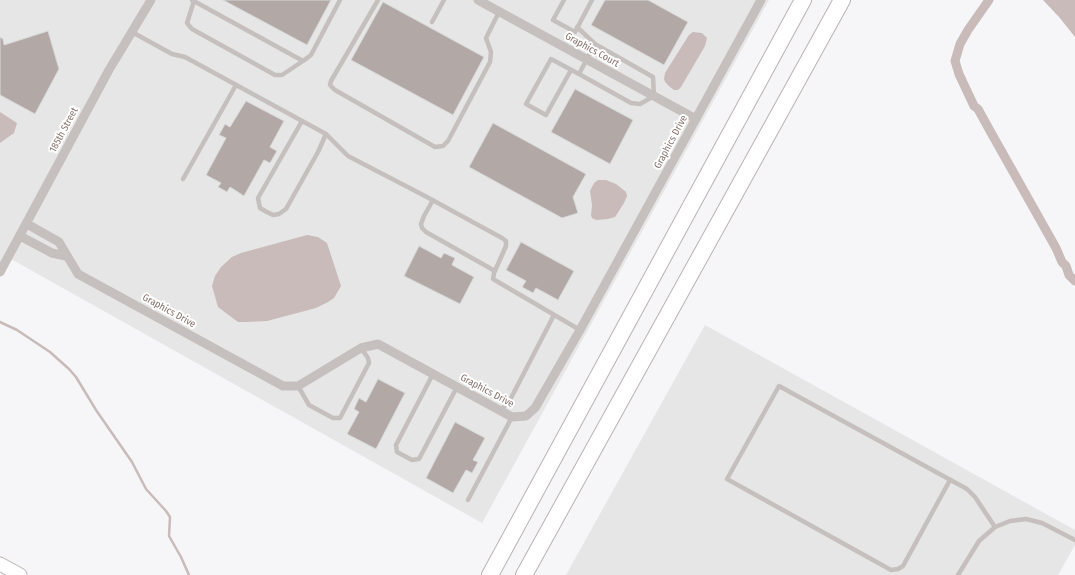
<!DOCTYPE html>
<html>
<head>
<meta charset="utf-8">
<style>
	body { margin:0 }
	canvas { display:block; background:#f6f6f8 }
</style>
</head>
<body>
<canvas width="1075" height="575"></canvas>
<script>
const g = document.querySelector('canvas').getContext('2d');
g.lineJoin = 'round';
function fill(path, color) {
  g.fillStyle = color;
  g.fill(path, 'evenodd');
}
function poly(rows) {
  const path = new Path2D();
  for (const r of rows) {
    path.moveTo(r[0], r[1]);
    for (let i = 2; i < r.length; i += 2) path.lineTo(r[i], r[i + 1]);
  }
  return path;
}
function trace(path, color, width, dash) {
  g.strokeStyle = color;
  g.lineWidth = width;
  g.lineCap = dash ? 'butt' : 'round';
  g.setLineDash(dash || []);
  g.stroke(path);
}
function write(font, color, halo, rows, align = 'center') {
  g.font = font + ' "Fira Sans Condensed",sans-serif';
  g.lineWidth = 4;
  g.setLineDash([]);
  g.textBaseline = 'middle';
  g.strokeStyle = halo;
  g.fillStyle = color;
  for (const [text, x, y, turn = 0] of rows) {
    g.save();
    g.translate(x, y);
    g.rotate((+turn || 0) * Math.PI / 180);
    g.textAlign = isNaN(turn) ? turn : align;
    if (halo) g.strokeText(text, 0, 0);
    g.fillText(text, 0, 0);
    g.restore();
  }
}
const built = poly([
	[0,0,146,0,0,266],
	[153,0,769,0,482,523,11,259],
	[705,325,1075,530,1075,545,1058,575,566,575]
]);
const water = poly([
	[1043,0,1075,0,1075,37,1059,17],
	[693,32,702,33,707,38,705,46,681,87,678,90,674,90,670,87,665,82,664,79,665,73,689,35],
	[0,112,17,123,14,133,0,143],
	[598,180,606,180,616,184,626,192,627,196,624,203,615,217,608,219,597,220,593,219,591,216,592,205,590,191,594,183],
	[307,235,318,237,327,243,341,286,334,298,328,302,316,308,267,321,246,322,238,322,218,307,212,286,215,276,221,267,232,257,241,253]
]);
const stream = poly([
	[0,322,17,330,50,352,69,369,76,377,96,410,132,462,146,489,166,511,170,517,169,536,181,557,189,575]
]);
const canal = poly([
	[989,0,968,30,960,44,955,61,959,74,974,106,978,109,989,129,1056,248,1062,262,1066,266,1069,275,1075,281]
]);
const building = poly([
	[223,0,331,0,307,45,223,0],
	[605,0,648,0,688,22,664,65,591,25,605,0],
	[383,2,484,57,453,115,351,60,383,2],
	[48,31,59,69,35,114,0,95,0,37,3,39,4,45,48,31],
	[575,89,633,120,610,164,551,132,575,89],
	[246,101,284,121,270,147,277,151,270,163,264,160,244,196,230,187,227,192,218,187,221,183,206,175,226,138,219,135,225,124,230,127,246,101],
	[493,123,586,174,573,197,578,213,562,218,469,167,493,123],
	[521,242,574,271,558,300,536,288,533,293,522,287,526,281,506,270,521,242],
	[419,246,441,258,444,253,455,258,452,265,474,277,460,304,404,276,419,246],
	[378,379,405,393,376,449,347,434,359,412,354,409,359,398,366,402,378,379],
	[455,422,485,438,473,460,478,462,472,473,466,470,453,493,426,478,455,422]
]);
const lane = poly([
	[192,0,303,61,311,55,340,0],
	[378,0,331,81,330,85,335,90,435,147,443,146,448,141,490,62,491,52,486,38,499,12],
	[564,0,553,20,575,32,592,0],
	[194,1,187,23,192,29,275,75,282,75,303,61],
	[432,22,444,0],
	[577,27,595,44,653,77,654,96,640,104,631,103,579,74,595,44],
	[132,32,172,54,185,57,326,134,348,156,425,196,502,238,506,241,506,246,494,273,493,279,580,330],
	[571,70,546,115,526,104,551,59,579,74],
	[302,121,258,198,260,208,265,211,273,215,279,214,286,209,318,152,326,134],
	[183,179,236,85],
	[433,200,424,216,421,224,422,228,426,232,495,271],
	[433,374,396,445,397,452,412,460,419,459,457,387],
	[298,386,309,405,333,418,340,418,369,363,368,358,361,348],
	[500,411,510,400,554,315],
	[950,480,903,566,898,569,891,570,727,479,779,386,967,489,975,497,995,527],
	[468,500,512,417],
	[958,575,979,541,995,527,1010,521,1026,519,1042,523,1075,540]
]);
const street = poly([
	[478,0,696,119],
	[27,224,59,242,78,274,283,386,298,386,361,348,378,344,512,417,526,416,535,408,580,330,761,0],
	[20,236,52,253,66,256],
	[0,272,109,70,151,0]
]);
const secondary = poly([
	[0,564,20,575]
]);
const highway = poly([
	[490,575,803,0],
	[524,575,842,0]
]);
const streetNames = [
	["Graphics Court",592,50,29],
	["185th Street",64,130,-62],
	["Graphics Drive",671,142,-62],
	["Graphics Drive",169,311,29],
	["Graphics Drive",487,391,28]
];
fill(built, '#e6e6e6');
fill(water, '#c8bbba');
trace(stream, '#c8bbba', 2.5);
trace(canal, '#c8bbba', 9);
fill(building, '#b2a8a5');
trace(building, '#d8d9da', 1);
trace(secondary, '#bab3b0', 15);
trace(highway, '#b9b3b1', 18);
trace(lane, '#c5bfbd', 4.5);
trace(street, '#c5bfbd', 9);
trace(secondary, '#fff', 13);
trace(highway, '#fff', 16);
write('10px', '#84716a', '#fff', streetNames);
</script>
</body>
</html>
